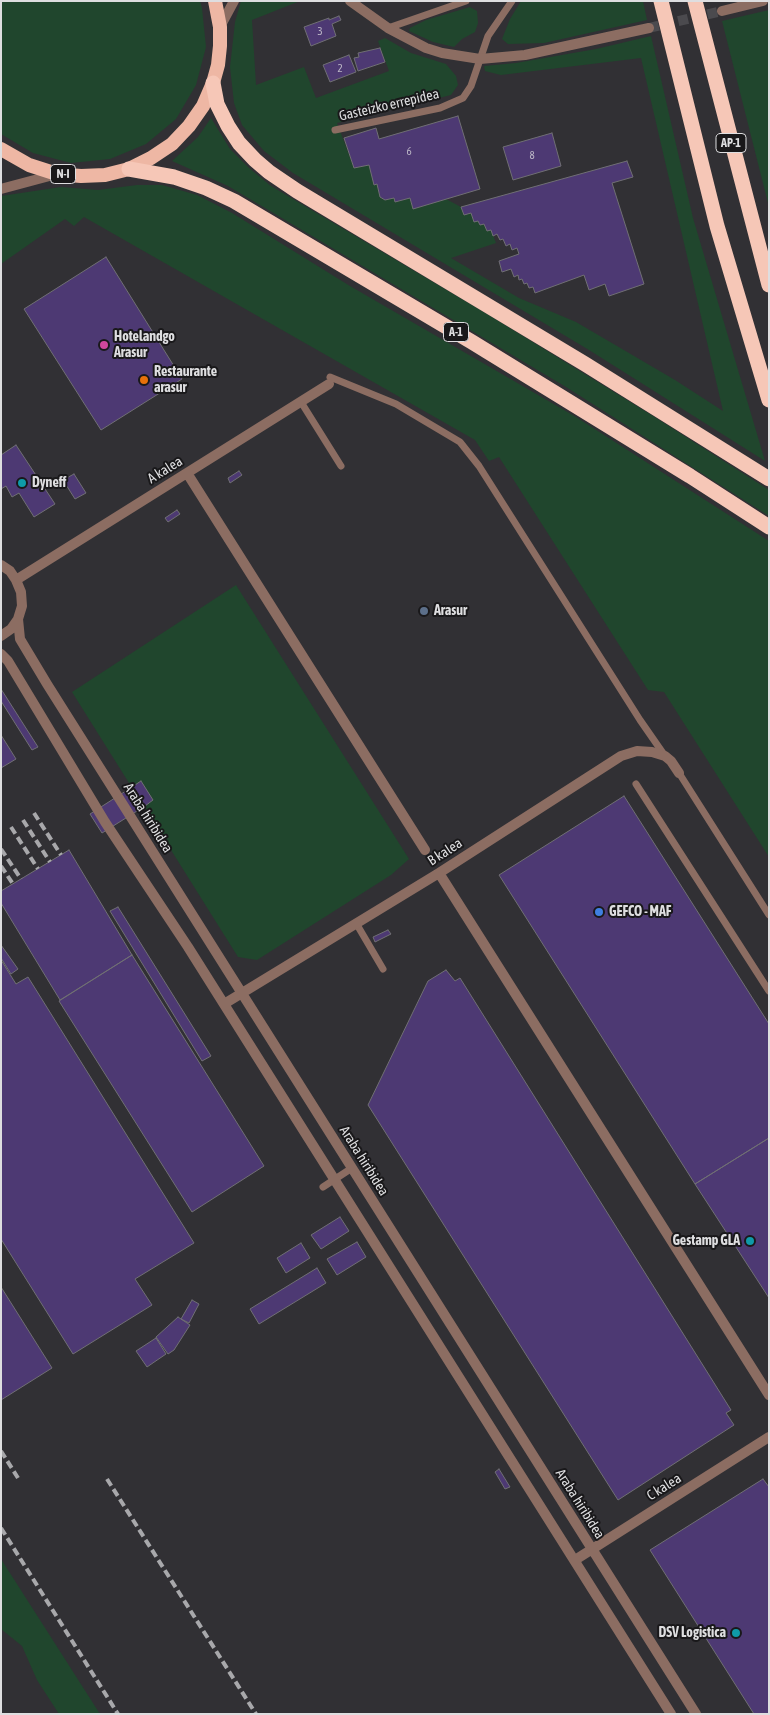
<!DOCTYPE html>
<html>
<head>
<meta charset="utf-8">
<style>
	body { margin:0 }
	#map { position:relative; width:770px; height:1715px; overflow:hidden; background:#313034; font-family:"Asap Condensed",sans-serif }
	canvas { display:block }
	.frame { position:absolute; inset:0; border:2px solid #dedee0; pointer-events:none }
</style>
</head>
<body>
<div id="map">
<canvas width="770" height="1715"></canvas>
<div class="frame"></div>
</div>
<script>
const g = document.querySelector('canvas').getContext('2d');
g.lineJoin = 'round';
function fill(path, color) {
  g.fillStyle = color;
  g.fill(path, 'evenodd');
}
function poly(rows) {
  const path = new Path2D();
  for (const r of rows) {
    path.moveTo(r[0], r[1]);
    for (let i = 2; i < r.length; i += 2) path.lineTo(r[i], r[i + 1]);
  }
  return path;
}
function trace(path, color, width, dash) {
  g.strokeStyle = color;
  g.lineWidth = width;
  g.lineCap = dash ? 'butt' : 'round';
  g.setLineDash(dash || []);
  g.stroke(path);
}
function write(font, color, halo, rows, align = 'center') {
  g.font = font + ' "Asap Condensed",sans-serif';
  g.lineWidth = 4;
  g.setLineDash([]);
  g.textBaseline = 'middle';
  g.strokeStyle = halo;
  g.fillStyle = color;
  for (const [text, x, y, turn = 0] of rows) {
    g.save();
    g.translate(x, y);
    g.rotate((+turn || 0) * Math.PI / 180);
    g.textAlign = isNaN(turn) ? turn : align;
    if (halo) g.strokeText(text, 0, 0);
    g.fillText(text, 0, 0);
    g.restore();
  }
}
const green = poly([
	[1,1,200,1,202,8,206,47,196,85,176,119,146,144,110,159,71,163,33,153,1,134],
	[241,1,300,1,252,20,256,85,304,67,316,98,389,71,378,41,385,38,411,53,446,64,456,76,458,85,451,95,337,123,354,168,369,165,374,185,377,184,380,197,385,200,394,198,396,202,410,198,413,209,446,199,461,207,464,215,471,213,474,222,478,221,480,225,484,224,487,231,491,230,496,243,451,258,519,298,576,322,675,380,723,411,641,58,501,75,485,71,484,66,516,63,596,49,651,36,693,218,765,461,589,350,293,173,264,151,242,125,234,103,230,67,235,22],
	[521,1,643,1,647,20,544,43,508,44,502,39,510,19],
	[470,7,477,11,478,23,475,32,462,39,454,47,433,42,409,31,410,28,426,20],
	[769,10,769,207,722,21],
	[211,118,230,149,249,168,271,186,487,314,653,416,769,490,769,516,566,387,228,186,172,161,198,137],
	[137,185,162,185,197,195,232,213,350,286,576,417,769,541,769,857,664,692,648,690,499,457,489,461,475,440,84,217,74,226,65,219,1,264,1,196,61,187,98,190],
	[236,585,409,859,391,875,257,960,238,957,72,692],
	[1,1559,100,1714,59,1714,37,1680,22,1646,1,1629]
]);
const building = poly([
	[339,16,341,20,332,24,336,36,311,46,304,27,329,18,329,20,339,16],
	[380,48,385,62,358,71,354,58,359,57,358,53,380,48],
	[349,55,356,72,330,82,323,65,349,55],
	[458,116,480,189,413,209,410,198,395,202,394,198,385,200,380,197,377,184,374,185,369,165,354,168,344,138,376,128,379,139,458,116],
	[552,133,561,166,513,180,503,147,552,133],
	[627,161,633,177,612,183,644,284,609,296,605,284,589,290,584,275,535,293,533,287,529,288,527,283,524,284,522,279,519,280,518,275,514,277,511,269,502,272,499,261,519,254,517,248,512,250,510,244,506,246,503,239,500,240,497,234,493,236,491,230,487,231,484,224,480,225,478,221,474,222,471,213,464,215,461,207,627,161],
	[106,257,182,379,101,430,24,309,106,257],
	[16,445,55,504,34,517,19,493,12,497,6,486,1,489,1,455,16,445],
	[239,471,242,475,230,483,228,478,239,471],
	[74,474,86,493,75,499,63,480,74,474],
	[177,510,180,514,168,522,165,518,177,510],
	[1,689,38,747,32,750,1,701,1,689],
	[1,735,16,759,1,768,1,735],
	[141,781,153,800,145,806,132,787,141,781],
	[132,787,145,806,102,833,90,814,132,787],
	[624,796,769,1024,769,1138,695,1184,499,875,624,796],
	[69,850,132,955,60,1000,1,903,1,891,69,850],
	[118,907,211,1056,202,1061,110,911,118,907],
	[388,930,391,934,375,942,373,937,388,930],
	[1,945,18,969,11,974,1,958,1,945],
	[132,955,264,1166,192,1212,59,1001,132,955],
	[1,960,16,984,28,977,194,1243,135,1279,152,1305,73,1354,1,1239,1,960],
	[446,970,455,981,460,978,731,1410,726,1413,734,1425,618,1500,368,1105,428,981,446,970],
	[769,1138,769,1298,695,1184,769,1138],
	[340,1217,349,1231,321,1249,311,1235,340,1217],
	[357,1242,366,1257,337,1275,327,1259,357,1242],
	[301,1243,310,1258,286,1273,277,1258,301,1243],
	[317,1268,326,1283,259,1324,250,1309,317,1268],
	[1,1287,52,1368,1,1400,1,1287],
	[192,1300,199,1304,189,1323,181,1319,192,1300],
	[178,1317,190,1325,174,1350,168,1354,156,1337,178,1317],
	[156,1338,166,1354,147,1367,136,1351,156,1338],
	[499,1469,510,1487,505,1489,495,1472,499,1469],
	[763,1479,769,1487,769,1714,754,1714,650,1550,763,1479]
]);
const tertiaryTunnel = poly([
	[649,28,722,11]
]);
const service = poly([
	[388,28,466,1],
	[335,130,440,108,463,98,471,86,488,36,512,1],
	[330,377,396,404,460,442,479,466,640,720,665,756],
	[301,402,341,466],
	[679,773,769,915],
	[636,784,769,991],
	[356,923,383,969],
	[323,1187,352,1168]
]);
const minor = poly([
	[1,189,57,174],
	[187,473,425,850],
	[1,565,10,571,16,580,21,592,22,606,18,619,11,629,1,636],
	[16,580,329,384],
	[18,619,20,639,47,684,696,1714],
	[1,654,8,661,105,822,188,947,671,1714],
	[439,873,769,1395],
	[224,1004,439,873,621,756,637,751,652,752,665,756,671,761,679,773],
	[575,1560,769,1437]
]);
const tertiary = poly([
	[350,1,388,28,426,48,442,53,480,59,525,55,649,28],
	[722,11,763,1],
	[220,27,234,1]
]);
const trunk = poly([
	[1,149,29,165,57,174,81,176,105,175,129,169,151,158,172,144,189,126,203,106,213,83,218,65,220,46,220,27,215,1]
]);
const motorway = poly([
	[661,1,717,226,769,400],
	[695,1,769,285],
	[213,83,217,104,228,126,239,143,255,160,269,172,297,191,585,364,769,479],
	[129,169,174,177,206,188,234,201,472,342,690,476,769,527]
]);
const rail = poly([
	[34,813,61,855],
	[23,820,50,862],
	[11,827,38,869],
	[1,849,21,879],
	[1,866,13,884],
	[1,1451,18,1478],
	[107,1479,256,1714],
	[1,1528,118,1714]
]);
const markers = [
	[104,345,5,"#d1479c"],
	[144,380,5,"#e8710a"],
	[22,483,5,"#0f9aa8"],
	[424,611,5,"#5c6f8a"],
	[599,912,5,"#3f7fe0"],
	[750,1241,5,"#0f9aa8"],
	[736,1633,5,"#0f9aa8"]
];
const numberNames = [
	["3",320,32],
	["2",340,69],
	["6",409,152],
	["8",532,156]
];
const shields = [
	[731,143,30],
	[63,174,25],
	[456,332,25]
];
const shieldNames = [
	["AP-1",731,143],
	["N-I",63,174],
	["A-1",456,332]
];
const streetNames = [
	["Gasteizko errepidea",389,105,-13],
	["A kalea",165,470,-32],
	["Araba hiribidea",148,818,58],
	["B kalea",445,852,-33],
	["Araba hiribidea",364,1161,58],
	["C kalea",664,1487,-32],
	["Araba hiribidea",580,1504,58]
];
const poiNames = [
	["Hotelandgo",114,337],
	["Arasur",114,353],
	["Restaurante",154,372],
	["arasur",154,388],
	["Dyneff",32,483],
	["Arasur",434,611],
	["GEFCO - MAF",609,912],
	["Gestamp GLA",740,1241,"right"],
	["DSV Logistica",726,1633,"right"]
];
fill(green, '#20462d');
fill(building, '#4d3973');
trace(building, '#706f74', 1);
trace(tertiaryTunnel, '#4b4a4e', 10, [10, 5]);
trace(service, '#8c6d62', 7);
trace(minor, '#8c6d62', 10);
trace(tertiary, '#8c6d62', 10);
trace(trunk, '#eeb7a4', 14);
trace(motorway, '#f6c7b7', 15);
trace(rail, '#a8a8ab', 4, [8, 4]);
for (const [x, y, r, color] of markers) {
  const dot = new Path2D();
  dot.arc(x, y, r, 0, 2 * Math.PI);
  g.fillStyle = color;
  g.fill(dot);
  trace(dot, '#19181a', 2);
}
write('11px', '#bab5c5', null, numberNames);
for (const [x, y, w] of shields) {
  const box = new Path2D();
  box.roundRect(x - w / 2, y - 9.5, w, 19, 4);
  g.fillStyle = '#19181a';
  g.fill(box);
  trace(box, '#dedee0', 1);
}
write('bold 12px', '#dedee0', null, shieldNames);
write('14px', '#dedee0', '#19181a', streetNames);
write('bold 14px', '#dedee0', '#19181a', poiNames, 'left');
</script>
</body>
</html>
